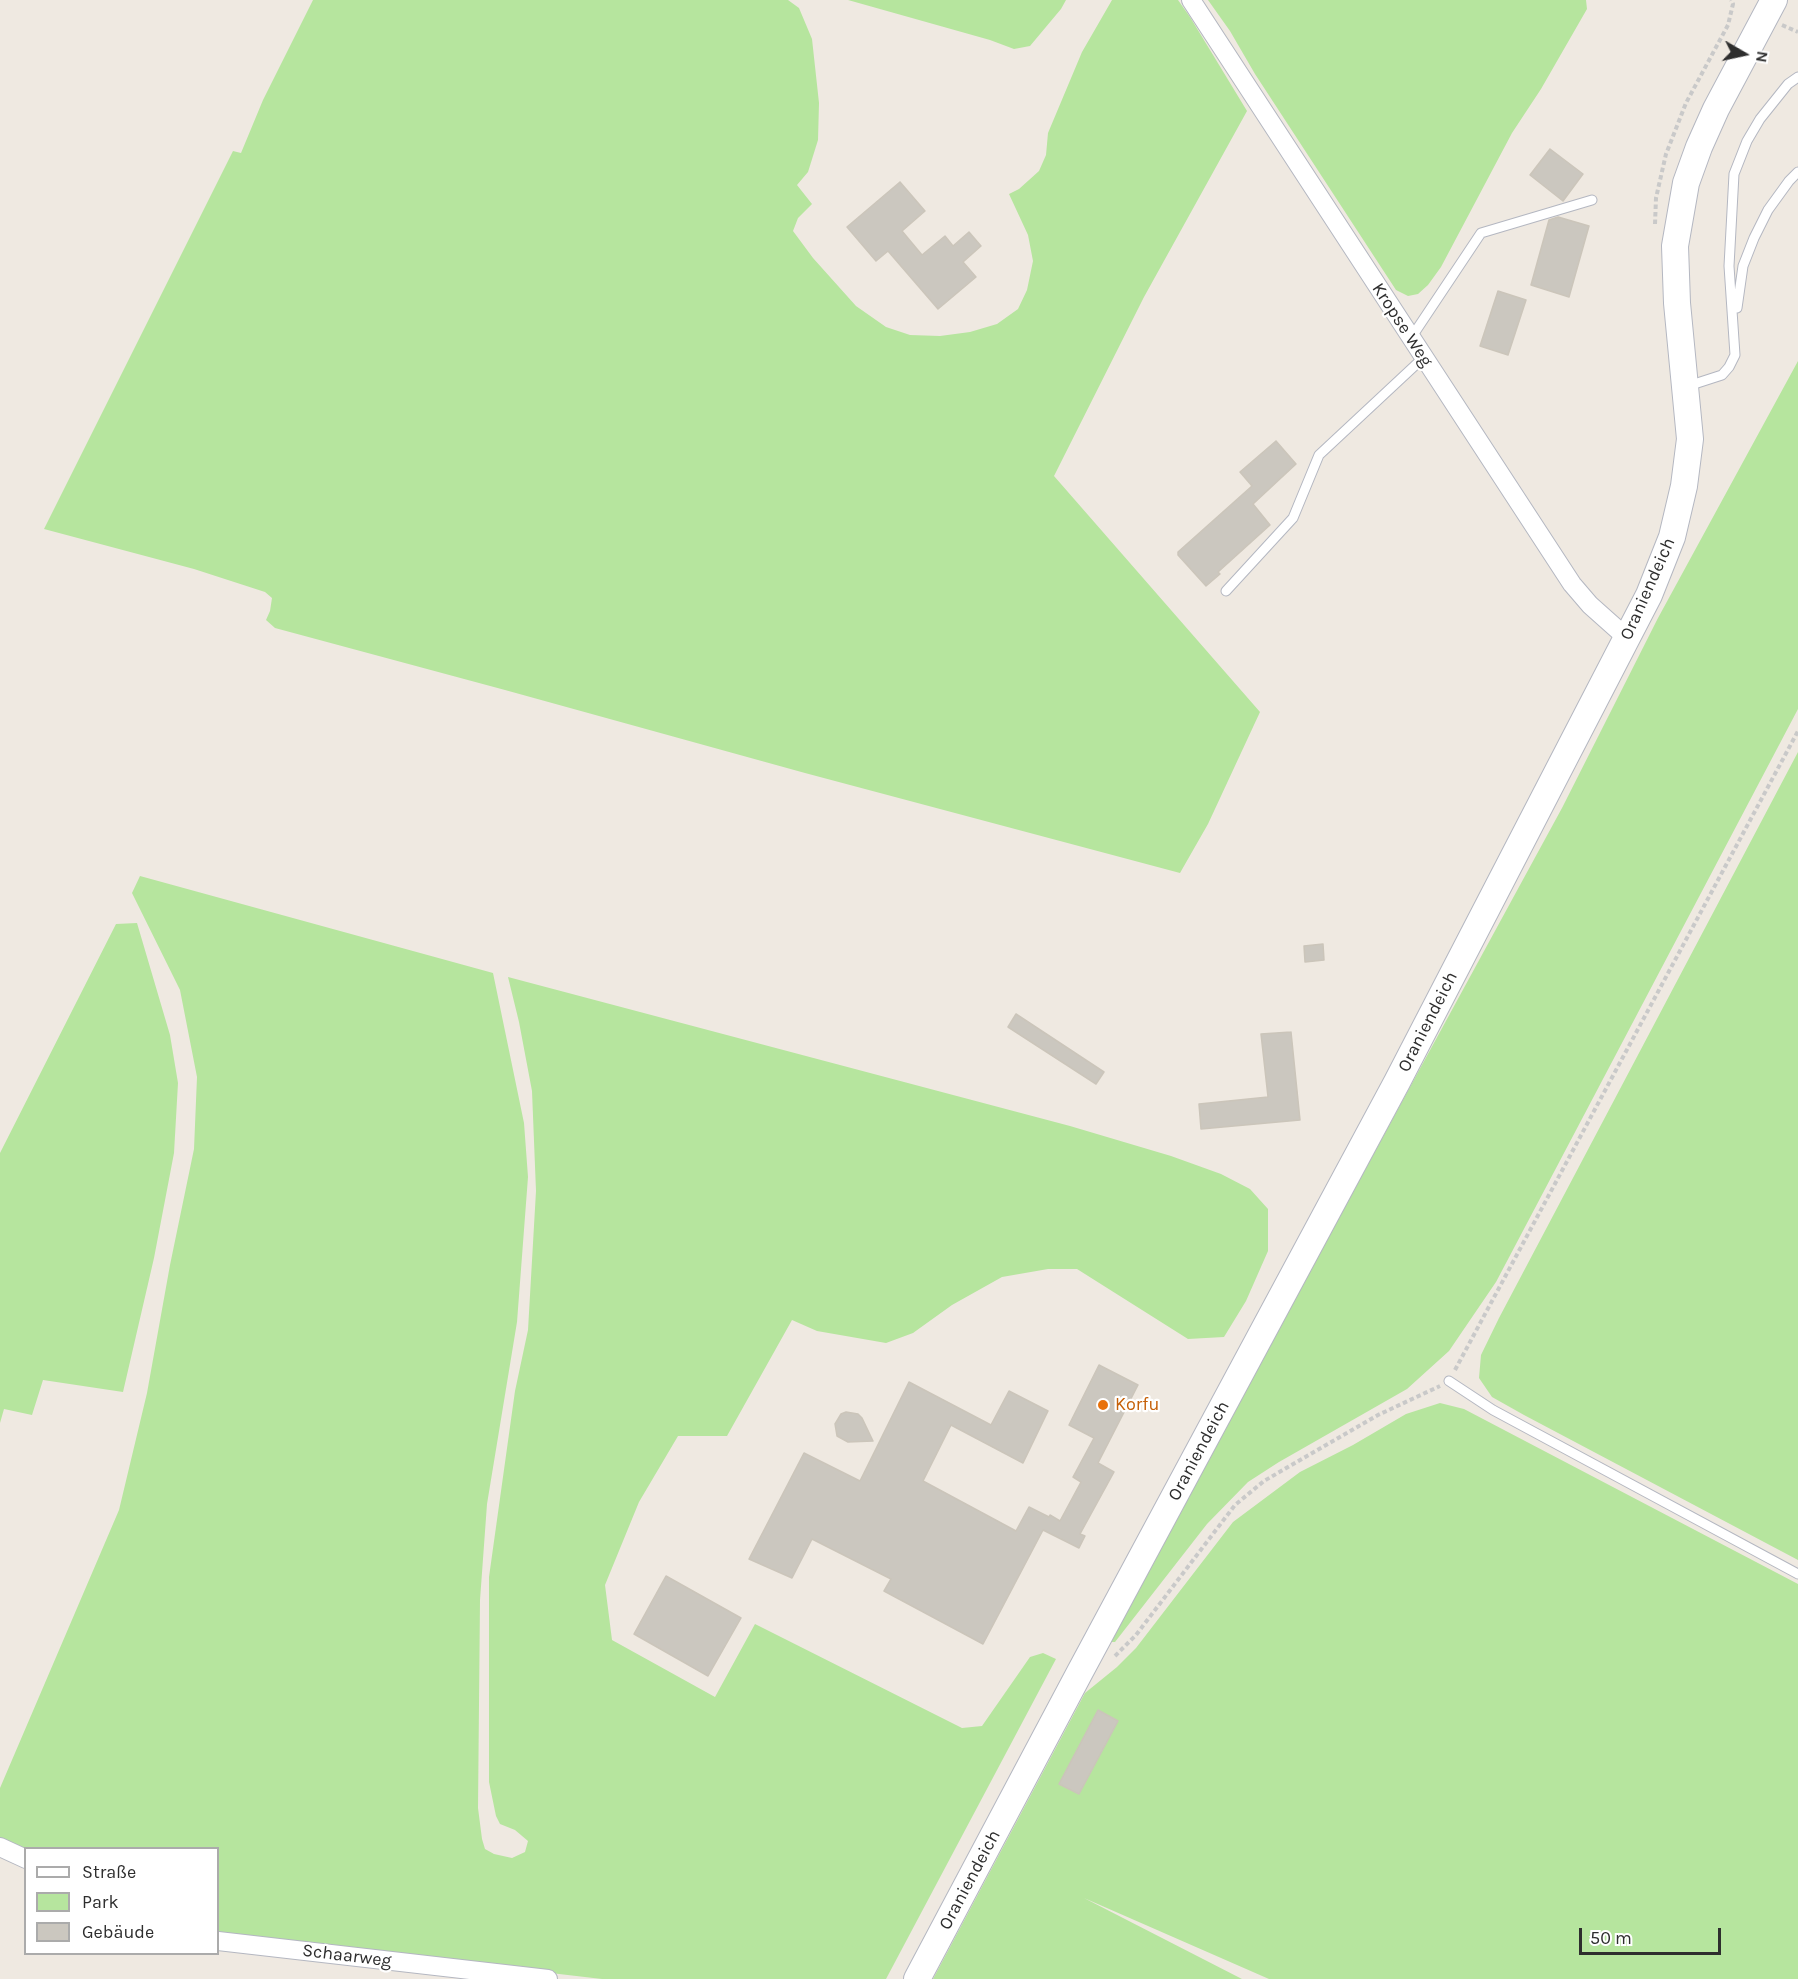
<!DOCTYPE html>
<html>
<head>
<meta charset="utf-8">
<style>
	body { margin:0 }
	#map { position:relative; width:1798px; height:1979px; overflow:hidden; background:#efe9e1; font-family:Karla,sans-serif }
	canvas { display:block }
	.legend { position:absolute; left:24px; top:1847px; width:195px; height:108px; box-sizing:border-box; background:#fff; border:2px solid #ababab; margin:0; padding:8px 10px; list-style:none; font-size:18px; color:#2e2e2e }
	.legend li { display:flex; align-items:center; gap:12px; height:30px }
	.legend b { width:30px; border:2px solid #ababab }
	.north { position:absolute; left:1714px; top:24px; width:60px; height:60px; -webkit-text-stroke:4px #fff; paint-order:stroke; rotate:99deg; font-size:16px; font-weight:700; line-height:24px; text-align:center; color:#2e2e2e }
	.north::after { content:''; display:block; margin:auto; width:21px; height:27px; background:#2e2e2e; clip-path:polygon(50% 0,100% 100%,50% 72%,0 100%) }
	.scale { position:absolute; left:1579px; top:1928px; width:142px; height:27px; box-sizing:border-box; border:3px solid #2e2e2e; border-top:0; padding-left:8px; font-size:18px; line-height:21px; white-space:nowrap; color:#2e2e2e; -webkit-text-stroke:4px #fff; paint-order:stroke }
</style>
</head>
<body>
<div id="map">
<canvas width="1798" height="1979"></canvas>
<ul class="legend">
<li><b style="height:8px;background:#fff"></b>Straße</li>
<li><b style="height:16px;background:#b6e59e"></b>Park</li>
<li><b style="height:16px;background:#cbc7bf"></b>Gebäude</li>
</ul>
<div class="north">N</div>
<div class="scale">50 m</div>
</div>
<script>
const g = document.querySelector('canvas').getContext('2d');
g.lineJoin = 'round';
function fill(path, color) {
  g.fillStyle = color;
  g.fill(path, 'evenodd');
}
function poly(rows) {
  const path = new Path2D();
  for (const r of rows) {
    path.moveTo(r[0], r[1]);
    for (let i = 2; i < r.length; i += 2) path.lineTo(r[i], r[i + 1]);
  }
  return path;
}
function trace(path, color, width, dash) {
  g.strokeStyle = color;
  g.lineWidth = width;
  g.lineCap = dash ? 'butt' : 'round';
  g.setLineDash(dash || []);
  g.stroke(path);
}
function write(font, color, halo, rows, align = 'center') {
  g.font = font + ' Karla,sans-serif';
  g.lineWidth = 4.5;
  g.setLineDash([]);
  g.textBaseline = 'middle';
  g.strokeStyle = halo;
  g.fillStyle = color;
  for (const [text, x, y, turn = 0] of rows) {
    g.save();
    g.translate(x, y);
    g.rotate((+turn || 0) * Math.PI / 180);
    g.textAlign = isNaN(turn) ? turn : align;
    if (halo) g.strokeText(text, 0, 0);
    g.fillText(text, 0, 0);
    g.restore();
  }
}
const green = poly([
	[313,0,788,0,799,8,812,39,819,103,818,140,808,172,797,185,812,204,798,218,793,231,813,258,856,306,886,327,910,335,940,336,970,332,997,324,1018,309,1027,290,1033,261,1028,235,1009,194,1019,189,1039,171,1046,155,1048,133,1082,52,1112,0,1178,0,1190,17,1247,111,1144,297,1054,476,1260,712,1208,824,1180,873,805,773,505,690,275,628,266,620,270,611,272,598,265,592,194,569,44,529,233,151,241,153,263,100],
	[848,0,1066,0,1061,9,1030,46,1014,49,990,40],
	[1208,0,1586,0,1587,9,1541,89,1512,133,1441,267,1428,285,1418,294,1408,296,1396,290,1255,74,1230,31],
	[1798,361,1798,709,1496,1282,1449,1351,1407,1389,1279,1462,1248,1482,1207,1524,1115,1642,1111,1642,1247,1386,1562,808,1658,618],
	[1798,752,1798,1560,1524,1415,1492,1397,1479,1378,1481,1355,1499,1318],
	[140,876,493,973,524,1123,528,1177,517,1322,487,1504,480,1600,478,1808,482,1839,485,1849,494,1854,512,1858,525,1852,528,1841,515,1830,500,1824,496,1816,489,1782,489,1577,515,1391,528,1330,536,1191,532,1091,519,1022,508,977,1070,1126,1171,1156,1221,1174,1250,1189,1268,1209,1268,1251,1246,1301,1224,1337,1188,1339,1077,1269,1048,1269,1002,1277,952,1305,913,1333,886,1343,817,1331,792,1320,727,1436,678,1436,639,1502,605,1585,612,1640,715,1697,755,1624,962,1728,982,1726,1030,1657,1043,1653,1056,1659,886,1979,602,1979,242,1937,218,1933,218,1848,26,1848,25,1852,0,1841,0,1788,119,1510,147,1393,170,1265,194,1149,197,1077,180,990,132,893],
	[137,923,170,1035,178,1083,174,1153,154,1258,123,1392,43,1380,32,1415,4,1409,0,1423,0,1153,116,924],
	[1440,1403,1464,1409,1798,1584,1798,1979,1269,1979,1084,1898,1242,1979,933,1979,1085,1693,1117,1667,1136,1648,1233,1522,1300,1472,1353,1445,1406,1414]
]);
const building = poly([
	[1550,149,1583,174,1563,201,1530,175,1550,149],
	[900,182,925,211,902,231,922,255,945,236,953,246,969,232,981,246,963,262,976,277,938,309,888,251,876,261,847,227,900,182],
	[1558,217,1589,226,1569,297,1531,285,1549,220,1558,217],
	[1498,291,1526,300,1508,355,1480,346,1498,291],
	[1276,441,1296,464,1253,504,1270,525,1218,572,1220,574,1206,586,1178,555,1178,552,1252,486,1240,472,1276,441],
	[1323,944,1324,960,1305,962,1304,946,1323,944],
	[1016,1014,1104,1072,1096,1084,1008,1027,1016,1014],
	[1291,1032,1300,1120,1201,1129,1199,1104,1268,1097,1261,1034,1291,1032],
	[1099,1365,1138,1385,1098,1463,1114,1472,1080,1534,1085,1536,1079,1548,1043,1530,983,1644,884,1591,891,1579,812,1539,792,1578,749,1559,804,1453,860,1481,909,1382,991,1425,1009,1391,1048,1411,1023,1463,951,1425,923,1481,1016,1531,1029,1507,1049,1517,1050,1515,1060,1521,1081,1482,1073,1477,1094,1438,1069,1425,1099,1365],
	[846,1412,858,1414,862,1418,873,1441,848,1442,837,1436,835,1424,841,1414,846,1412],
	[666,1576,741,1618,708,1676,634,1634,666,1576],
	[1098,1710,1118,1721,1079,1794,1059,1784,1098,1710]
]);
const path = poly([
	[1782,25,1798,32],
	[1655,224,1656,198,1666,154,1686,103,1728,25,1733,4,1731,0],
	[1455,1370,1798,731],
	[1115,1656,1136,1635,1235,1505,1264,1481,1378,1415,1440,1386]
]);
const service = poly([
	[1737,308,1743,266,1754,238,1768,210,1789,181,1798,172],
	[1411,338,1481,233,1592,200],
	[1688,386,1722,375,1729,367,1735,355,1729,266,1734,174,1747,141,1760,119,1788,84,1798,77],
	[1226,591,1293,518,1319,455,1423,358],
	[1449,1381,1493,1410,1798,1574]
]);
const minor = poly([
	[1191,0,1572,584,1590,605,1627,638],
	[0,1847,26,1859],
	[218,1941,548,1979]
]);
const secondary = poly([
	[917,1979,1081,1670,1397,1082,1649,595,1672,537,1684,486,1690,439,1677,303,1675,246,1686,183,1699,147,1716,109,1774,0]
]);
const markers = [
	[1103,1405,6,"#e8710a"]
];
const streetNames = [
	["Kropse Weg",1402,325,57],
	["Oraniendeich",1648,589,-66],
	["Oraniendeich",1428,1022,-63],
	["Oraniendeich",1199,1451,-62],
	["Oraniendeich",970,1880,-62],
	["Schaarweg",347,1956,7]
];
const foodNames = [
	["Korfu",1115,1405]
];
fill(green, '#b6e59e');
fill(building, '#cbc7bf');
trace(building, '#cbc5ba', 1.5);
trace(service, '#b4b7c1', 11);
trace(minor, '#b4b7c1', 20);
trace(secondary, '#b4b7c1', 28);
trace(path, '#c9c9c9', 4, [4.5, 3]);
trace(service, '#fff', 9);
trace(minor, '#fff', 18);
trace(secondary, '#fff', 26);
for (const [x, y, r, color] of markers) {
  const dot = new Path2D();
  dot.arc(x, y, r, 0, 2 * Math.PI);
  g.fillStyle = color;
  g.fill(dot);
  trace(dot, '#fff', 2);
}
write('18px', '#2e2e2e', '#fff', streetNames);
write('18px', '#c56008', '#fff', foodNames, 'left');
</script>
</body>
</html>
